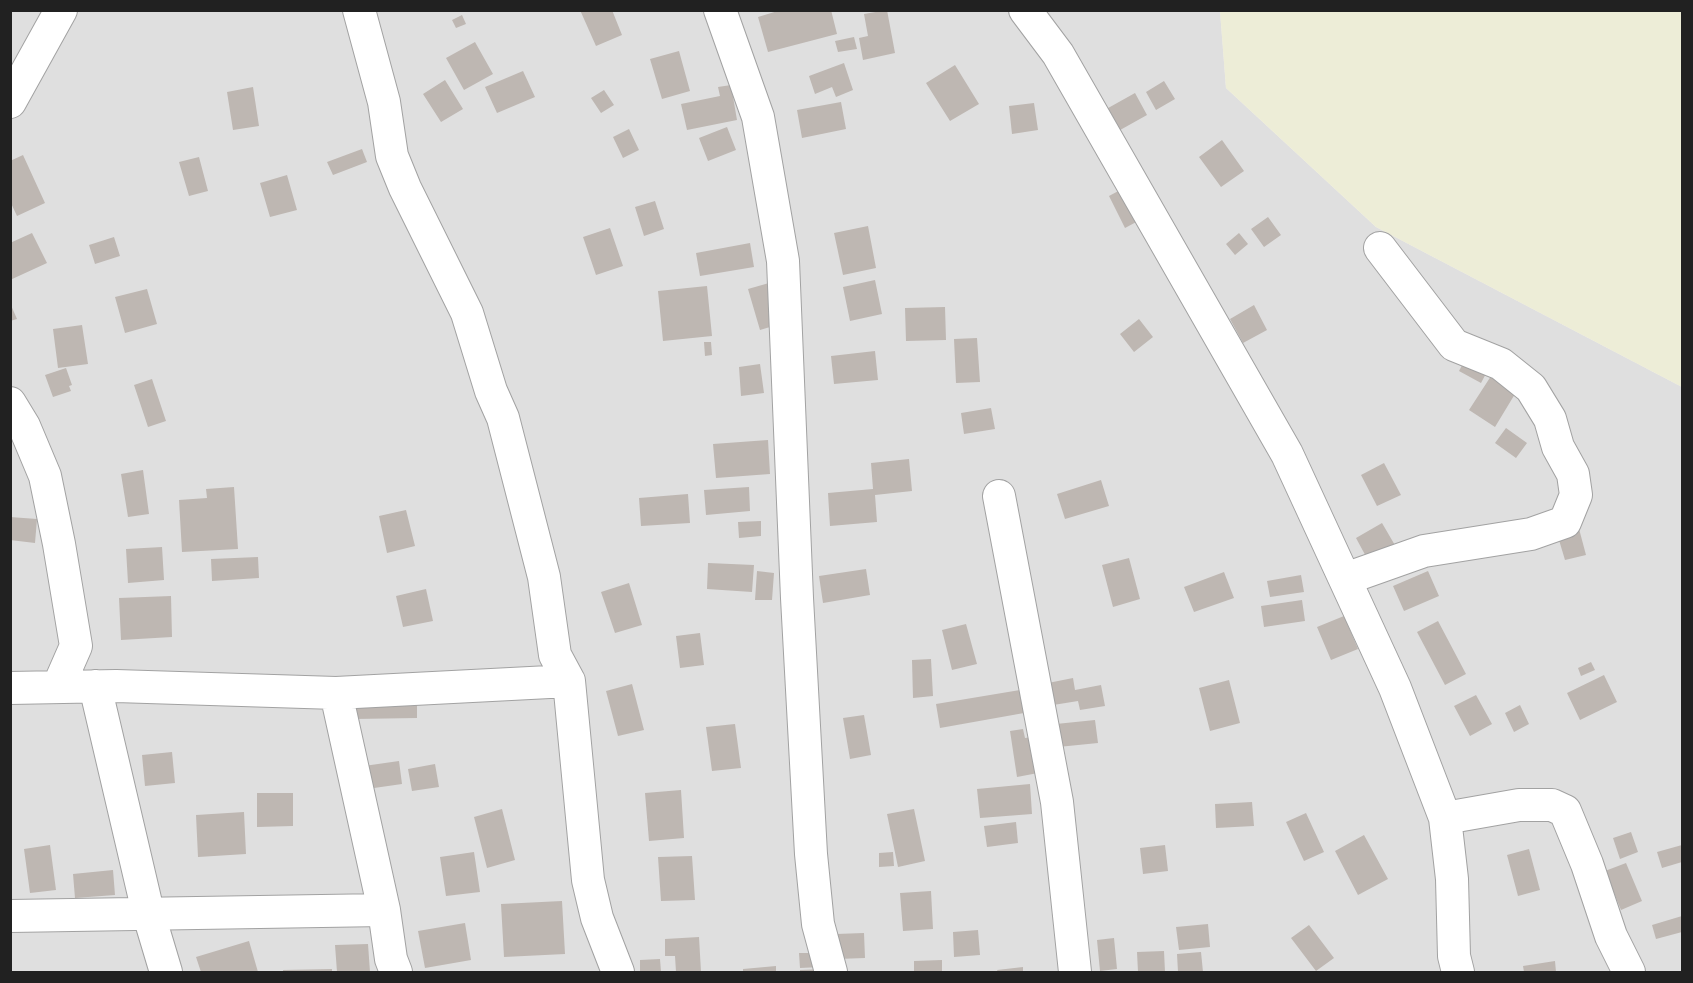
<!DOCTYPE html>
<html>
<head>
<meta charset="utf-8">
<style>
	body { margin:0 }
	#map { position:relative; width:1693px; height:983px; overflow:hidden; background:#f1eee9; font-family:Lato,sans-serif }
	canvas { display:block }
	.frame { position:absolute; inset:0; border:12px solid #212121; pointer-events:none }
</style>
</head>
<body>
<div id="map">
<canvas width="1693" height="983"></canvas>
<div class="frame"></div>
</div>
<script>
const g = document.querySelector('canvas').getContext('2d');
g.lineJoin = 'round';
function fill(path, color) {
  g.fillStyle = color;
  g.fill(path, 'evenodd');
}
function poly(rows) {
  const path = new Path2D();
  for (const r of rows) {
    path.moveTo(r[0], r[1]);
    for (let i = 2; i < r.length; i += 2) path.lineTo(r[i], r[i + 1]);
  }
  return path;
}
function trace(path, color, width, dash) {
  g.strokeStyle = color;
  g.lineWidth = width;
  g.lineCap = dash ? 'butt' : 'round';
  g.setLineDash(dash || []);
  g.stroke(path);
}
const residential = poly([
	[10,11,1220,11,1226,88,1376,227,1682,387,1682,972,11,972]
]);
const farmland = poly([
	[1220,11,1682,11,1682,387,1376,227,1226,88]
]);
const building = poly([
	[580,10,612,10,622,35,596,46],
	[781,10,831,10,837,34,768,52,758,17],
	[887,10,895,53,863,60,859,38,868,36,864,14],
	[462,15,466,24,456,28,452,20],
	[854,37,857,49,838,52,835,41],
	[475,42,493,74,464,90,446,58],
	[679,51,690,91,662,99,650,59],
	[844,63,853,90,836,97,832,87,815,94,809,76],
	[955,65,979,104,950,121,926,83],
	[523,71,535,97,497,113,485,87],
	[445,80,463,109,441,122,423,94],
	[1164,81,1175,99,1156,110,1146,92],
	[731,85,737,120,687,130,681,104,720,96,718,87],
	[253,87,259,126,233,130,227,92],
	[604,90,614,105,601,113,591,98],
	[1135,93,1147,115,1113,134,1101,112],
	[841,102,846,129,802,138,797,110],
	[1034,103,1038,130,1012,134,1009,106],
	[727,127,736,150,708,161,699,138],
	[629,129,639,150,623,158,613,137],
	[1222,140,1244,171,1221,187,1199,157],
	[362,149,367,162,333,175,327,162],
	[23,155,45,203,17,216,10,201,10,161],
	[199,157,208,191,189,196,179,162],
	[287,175,297,210,270,217,260,183],
	[1124,188,1140,220,1125,228,1109,196],
	[655,201,664,229,644,236,635,207],
	[1268,217,1281,235,1264,247,1251,229],
	[868,226,876,268,843,275,834,233],
	[610,228,623,266,596,275,583,237],
	[32,233,47,263,10,280,10,243],
	[1239,233,1248,244,1235,255,1226,244],
	[114,237,120,256,95,264,89,245],
	[750,243,754,267,700,276,696,253],
	[875,280,882,314,850,321,843,287],
	[769,283,780,324,760,330,748,289],
	[707,286,712,336,663,341,658,291],
	[147,289,157,324,125,333,115,297],
	[10,303,17,319,10,321],
	[1254,305,1267,330,1243,343,1230,319],
	[945,307,946,340,906,341,905,308],
	[1139,319,1153,337,1134,352,1120,334],
	[82,325,88,364,58,368,53,329],
	[977,338,980,382,956,383,954,339],
	[704,342,711,342,712,355,705,356],
	[875,351,878,380,834,384,831,356],
	[1468,354,1490,366,1481,383,1459,371],
	[760,364,764,393,741,396,739,367],
	[66,368,72,385,69,386,71,391,53,397,45,375],
	[1493,373,1518,389,1495,427,1469,410],
	[152,379,166,421,148,427,134,385],
	[991,408,995,429,964,434,961,413],
	[1506,428,1527,443,1516,458,1495,443],
	[768,440,770,474,716,478,713,444],
	[909,459,912,491,875,495,877,522,830,526,828,493,873,489,871,463],
	[1384,463,1401,495,1377,506,1361,475],
	[143,470,149,514,128,517,121,474],
	[1101,480,1109,506,1065,519,1057,494],
	[234,487,238,549,182,552,179,500,207,498,206,489],
	[749,487,750,511,706,515,704,490],
	[688,494,690,523,641,526,639,498],
	[406,510,415,546,387,553,379,516],
	[10,517,37,519,35,543,10,540],
	[761,521,761,536,739,538,738,522],
	[1382,523,1396,547,1369,562,1356,538],
	[1578,525,1586,555,1565,560,1556,530],
	[162,547,164,580,128,583,126,549],
	[258,557,259,578,212,581,211,559],
	[1129,558,1140,599,1113,607,1102,565],
	[708,563,754,565,752,592,707,589],
	[866,569,870,595,823,603,819,576],
	[757,571,774,573,772,600,755,600],
	[1428,571,1439,596,1404,611,1393,586],
	[1224,572,1234,598,1194,612,1184,587],
	[1301,575,1304,592,1270,597,1267,581],
	[629,583,642,625,615,633,601,592],
	[426,589,433,621,403,627,396,596],
	[171,596,172,637,121,640,119,598],
	[1302,600,1305,621,1264,627,1261,606],
	[1344,616,1358,649,1331,660,1317,627],
	[1438,621,1466,674,1445,685,1417,632],
	[966,624,977,664,952,670,942,630],
	[700,633,704,665,680,668,676,636],
	[931,659,933,696,913,698,912,660],
	[1591,662,1595,670,1581,676,1578,668],
	[1604,675,1617,702,1580,720,1567,693],
	[1073,678,1075,690,1101,685,1105,706,1080,710,1078,701,1047,706,1043,684],
	[1229,680,1240,723,1210,731,1199,688],
	[632,684,644,730,618,736,606,691],
	[1020,690,1024,713,940,728,936,704],
	[1476,695,1492,724,1470,736,1454,706],
	[417,697,417,718,354,719,353,698],
	[1520,705,1529,724,1514,732,1505,713],
	[864,715,871,755,850,759,843,718],
	[1095,720,1098,743,1058,747,1056,724],
	[735,724,741,768,712,771,706,727],
	[1023,729,1025,738,1032,737,1038,773,1017,777,1010,731],
	[172,752,175,783,145,786,142,755],
	[399,761,402,784,367,789,364,766],
	[435,764,439,787,412,791,408,769],
	[1030,784,1032,814,980,818,977,789],
	[681,790,684,838,649,841,645,793],
	[257,793,293,793,293,826,257,827],
	[1252,802,1254,826,1216,828,1215,804],
	[502,809,515,860,487,868,474,817],
	[914,809,925,861,898,867,887,814],
	[244,812,246,854,198,857,196,815],
	[1306,813,1324,852,1304,861,1286,822],
	[1016,822,1018,843,987,847,984,826],
	[1631,832,1638,852,1620,859,1613,838],
	[1364,835,1388,879,1358,895,1335,851],
	[50,845,56,890,30,893,24,849],
	[1165,845,1168,871,1143,874,1140,848],
	[1682,845,1682,862,1662,868,1657,852],
	[1529,849,1540,890,1518,896,1507,855],
	[474,852,480,892,446,896,440,857],
	[893,852,894,866,879,867,879,853],
	[692,856,695,900,661,901,658,857],
	[1626,863,1642,901,1621,910,1605,871],
	[113,870,115,895,75,898,73,874],
	[931,891,933,929,903,931,900,893],
	[562,901,565,954,504,957,501,904],
	[1682,916,1682,932,1656,939,1652,925],
	[465,923,471,960,425,968,418,931],
	[1208,924,1210,947,1179,950,1176,927],
	[1309,925,1334,958,1316,971,1291,938],
	[978,930,980,955,954,957,953,932],
	[864,933,865,958,837,959,836,934],
	[699,937,701,972,676,972,675,956,665,956,665,939],
	[1114,938,1117,969,1100,971,1097,940],
	[249,941,258,972,201,972,196,957],
	[368,944,370,972,337,972,335,945],
	[1164,951,1165,972,1138,972,1137,952],
	[1201,952,1203,972,1178,972,1177,954],
	[799,953,821,953,821,967,800,968],
	[660,959,661,972,640,972,640,960],
	[942,960,942,972,914,972,914,961],
	[1555,961,1556,972,1524,972,1523,966],
	[776,966,776,972,743,972,743,969],
	[1023,967,1023,972,998,972,997,970],
	[332,969,332,972,283,972,283,970],
	[826,969,827,972,800,972,800,970]
]);
const minor = poly([
	[359,10,384,102,392,156,405,188,467,313,491,391,503,418,544,577,555,655,569,681,588,880,597,918,618,972],
	[720,10,758,117,783,261,797,598,811,854,818,924,831,972],
	[1025,10,1058,54,1287,454,1395,688,1445,818,1519,805,1552,805,1565,811,1587,864,1611,936,1629,972],
	[10,102,61,10],
	[10,403,24,426,45,476,59,544,76,646,58,687],
	[999,496,1057,802,1075,972],
	[1345,579,1424,551,1531,534,1565,522,1576,495,1573,474,1558,447,1550,419,1531,388,1501,364,1454,345,1380,248],
	[95,686,148,912,166,972],
	[10,688,116,686,336,693,569,681],
	[336,693,384,910,391,959,396,972],
	[1445,818,1452,879,1454,956,1458,972],
	[10,916,384,910]
]);
fill(residential, '#dfdfdf');
fill(farmland, '#ededd7');
fill(building, '#beb7b2');
trace(minor, '#a2a2a2', 34);
trace(minor, '#fff', 32);
</script>
</body>
</html>
